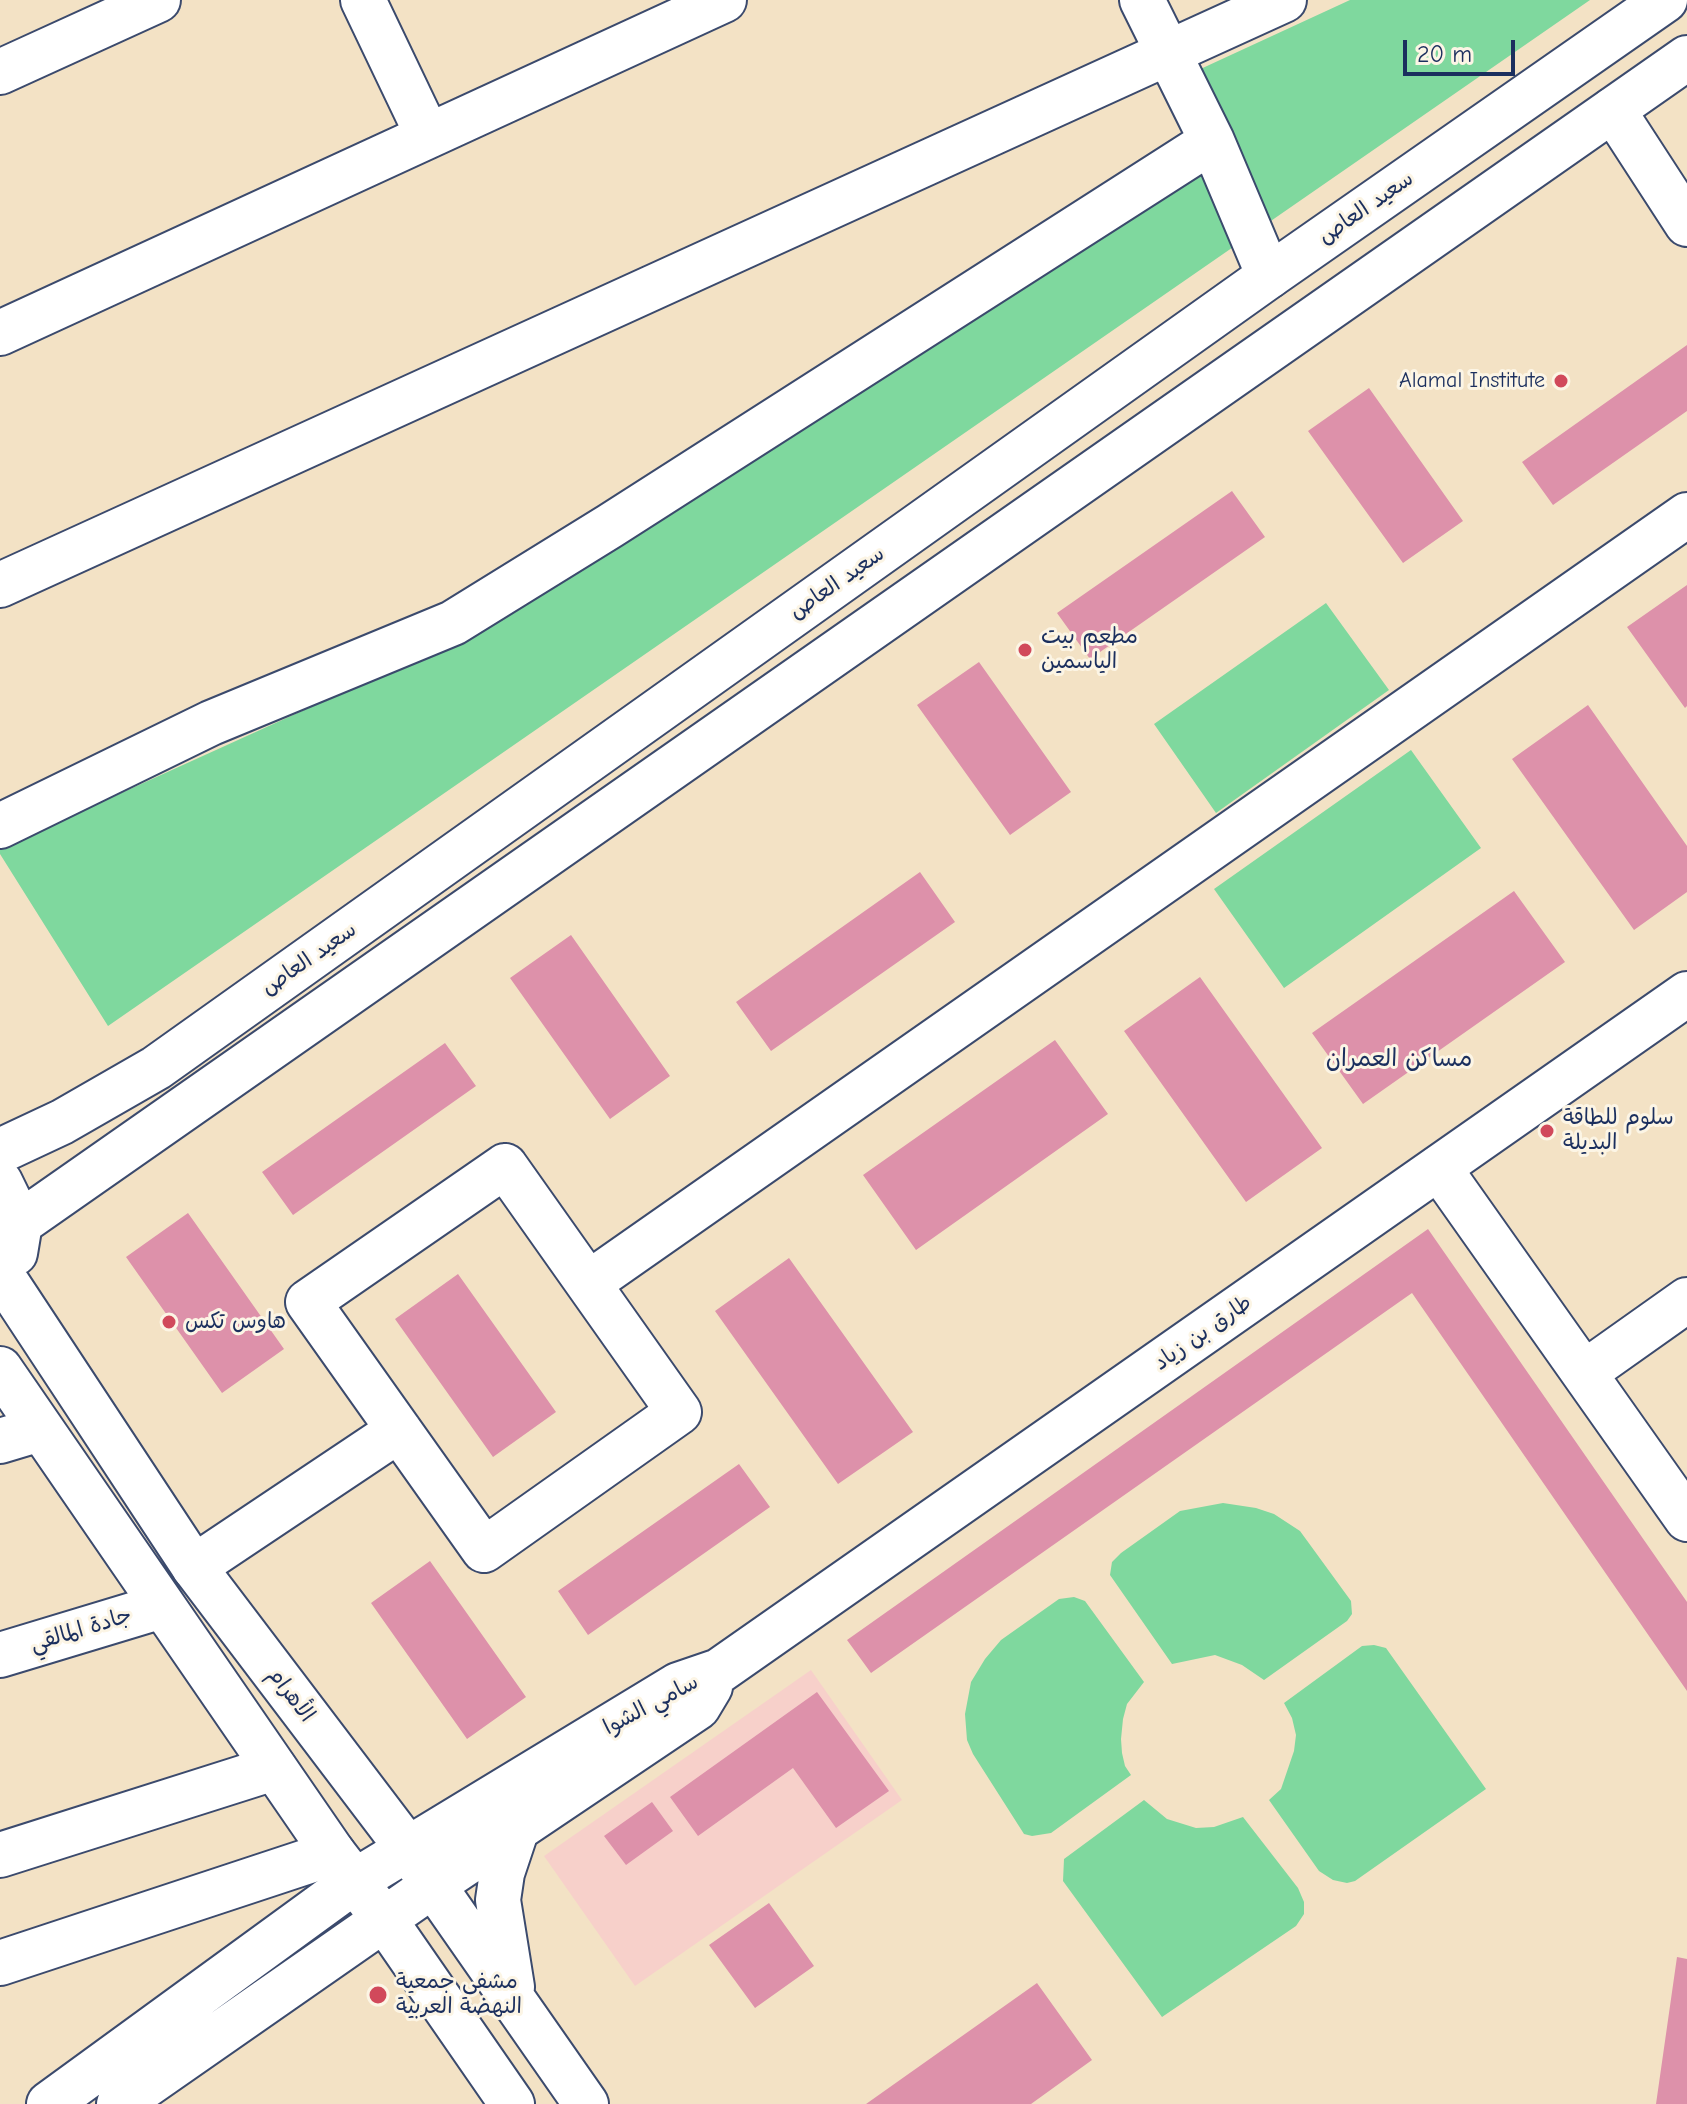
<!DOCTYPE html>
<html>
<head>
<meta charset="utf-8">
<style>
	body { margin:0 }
	#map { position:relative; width:1687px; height:2104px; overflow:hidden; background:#f3e2c5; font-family:"Comic Neue",sans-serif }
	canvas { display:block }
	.scale { position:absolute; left:1403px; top:40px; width:112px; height:36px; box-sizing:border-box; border:4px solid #1b2f5e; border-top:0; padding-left:10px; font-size:24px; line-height:28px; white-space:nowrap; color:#1b2f5e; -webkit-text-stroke:6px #fcf5e5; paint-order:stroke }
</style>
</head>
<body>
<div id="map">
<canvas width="1687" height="2104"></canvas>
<div class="scale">20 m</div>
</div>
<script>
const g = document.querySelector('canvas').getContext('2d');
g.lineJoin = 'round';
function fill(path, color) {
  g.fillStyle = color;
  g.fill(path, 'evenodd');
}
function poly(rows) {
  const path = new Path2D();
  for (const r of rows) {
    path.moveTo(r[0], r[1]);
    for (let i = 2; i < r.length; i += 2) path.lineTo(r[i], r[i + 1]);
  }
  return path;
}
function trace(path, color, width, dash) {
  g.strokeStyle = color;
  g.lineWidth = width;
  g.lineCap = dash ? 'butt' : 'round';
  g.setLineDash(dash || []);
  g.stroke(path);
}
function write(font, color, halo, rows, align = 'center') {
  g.font = font + ' "Comic Neue","Playpen Sans Arabic",sans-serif';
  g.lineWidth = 6;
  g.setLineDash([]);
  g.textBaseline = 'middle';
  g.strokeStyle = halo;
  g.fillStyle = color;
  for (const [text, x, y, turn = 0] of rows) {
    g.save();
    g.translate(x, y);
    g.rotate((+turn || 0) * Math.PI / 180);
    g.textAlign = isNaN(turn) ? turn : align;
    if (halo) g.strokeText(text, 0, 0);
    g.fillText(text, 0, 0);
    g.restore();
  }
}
const built = poly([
	[811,1670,902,1800,635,1986,544,1856]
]);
const green = poly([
	[1350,0,1590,0,108,1026,0,854,0,848,465,637,1229,139,1194,72],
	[1326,603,1389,690,1216,813,1154,724],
	[1411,750,1481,848,1284,988,1214,889],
	[1223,1503,1256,1508,1274,1514,1300,1531,1351,1601,1352,1614,1347,1621,1264,1680,1242,1665,1215,1655,1172,1664,1110,1575,1112,1562,1121,1553,1180,1511],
	[1074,1597,1085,1601,1144,1682,1127,1704,1123,1719,1121,1739,1122,1753,1125,1766,1131,1775,1051,1833,1032,1836,1024,1834,973,1754,967,1740,965,1714,971,1682,985,1659,1001,1640,1059,1599],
	[1374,1645,1386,1648,1486,1789,1355,1881,1347,1883,1333,1880,1319,1871,1269,1800,1281,1789,1294,1751,1296,1735,1292,1718,1284,1703,1362,1646],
	[1144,1800,1167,1819,1196,1828,1214,1827,1243,1817,1298,1888,1304,1902,1304,1914,1296,1926,1162,2017,1063,1881,1064,1859]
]);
const building = poly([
	[1687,345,1687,411,1553,505,1522,462],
	[1369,388,1463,521,1403,563,1308,431],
	[1232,491,1265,537,1090,659,1057,613],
	[1687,585,1687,706,1685,708,1627,627],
	[979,662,1071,792,1010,835,917,705],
	[1588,705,1687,846,1687,892,1634,930,1512,759],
	[920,872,955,922,771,1051,736,1002],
	[1514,891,1565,962,1363,1104,1312,1033],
	[571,935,670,1076,610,1119,510,978],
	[1200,977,1322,1148,1246,1202,1124,1031],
	[1055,1040,1108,1114,916,1250,863,1175],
	[445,1043,476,1086,293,1215,262,1172],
	[188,1213,284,1349,222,1393,126,1257],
	[1428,1229,1687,1602,1687,1691,1412,1293,871,1673,847,1640],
	[789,1258,913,1432,838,1484,715,1311],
	[458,1274,556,1412,493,1457,395,1319],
	[739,1464,770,1507,588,1635,558,1591],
	[430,1561,526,1697,467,1739,371,1603],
	[817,1692,889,1791,836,1828,793,1768,698,1836,670,1797],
	[652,1802,673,1831,626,1865,604,1836],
	[769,1903,814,1966,755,2008,709,1945],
	[1677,1957,1687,1959,1687,2104,1656,2104],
	[1037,1983,1092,2060,1031,2104,866,2104]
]);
const minor = poly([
	[363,0,428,136],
	[1142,0,1212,141,1269,276],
	[0,72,158,0],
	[1613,110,1687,224],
	[0,333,724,0],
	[0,585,1284,0],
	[0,826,211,723,453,623,610,526,1212,141],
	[505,1166,679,1412,484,1550,308,1302,505,1166],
	[1439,1168,1687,1519],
	[589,1283,1687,515],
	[1584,1373,1687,1300],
	[0,1441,40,1429],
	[194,1567,399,1430],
	[0,1655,162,1606],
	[0,1855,274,1768],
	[0,1963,333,1853]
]);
const major = poly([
	[0,1151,62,1122,156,1068,1269,276,1665,0],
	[0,1182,20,1223,15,1253],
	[20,1223,1687,58],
	[5,1280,194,1567,408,1849,586,2104],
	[0,1369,333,1853,384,1919,512,2104],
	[512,1987,498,1900,502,1873,517,1828],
	[49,2104,355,1881,678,1685,719,1671,1687,994],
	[119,2104,432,1886,698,1707,710,1687]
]);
const markers = [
	[1561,381,8,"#d1495b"],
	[1025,650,8,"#d1495b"],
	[1547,1131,8,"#d1495b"],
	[169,1322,8,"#d1495b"],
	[378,1995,10,"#d1495b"]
];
const streetNames = [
	["سعيد العاص",1366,208,-35],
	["سعيد العاص",837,583,-35],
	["سعيد العاص",309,959,-35],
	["طارق بن زياد",1203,1333,-35],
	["جادة المالقي",81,1630,-17],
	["الأهرام",291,1695,53],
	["سامي الشوا",651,1705,-28]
];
const poiNames = [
	["Alamal Institute",1545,381,"right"],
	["مطعم بيت",1041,637],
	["الياسمين",1041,662],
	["سلوم للطاقة",1563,1118],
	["البديلة",1563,1143],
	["هاوس تكس",185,1322],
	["مشفى جمعية",396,1982],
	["النهضة العربية",396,2007]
];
const neighbourhoodNames = [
	["مساكن العمران",1399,1059]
];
fill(built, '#f7d0ca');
fill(green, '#7fd89e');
fill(building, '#dd91aa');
trace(minor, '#3b4a6d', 48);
trace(major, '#3b4a6d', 48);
trace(minor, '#fff', 44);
trace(major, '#fff', 44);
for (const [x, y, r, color] of markers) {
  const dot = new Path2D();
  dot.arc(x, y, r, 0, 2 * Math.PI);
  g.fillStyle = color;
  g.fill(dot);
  trace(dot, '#fcf5e5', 3);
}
write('22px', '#1b2f5e', '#fcf5e5', streetNames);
write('22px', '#1b2f5e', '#fcf5e5', poiNames, 'left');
write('24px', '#1b2f5e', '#fcf5e5', neighbourhoodNames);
</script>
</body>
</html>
